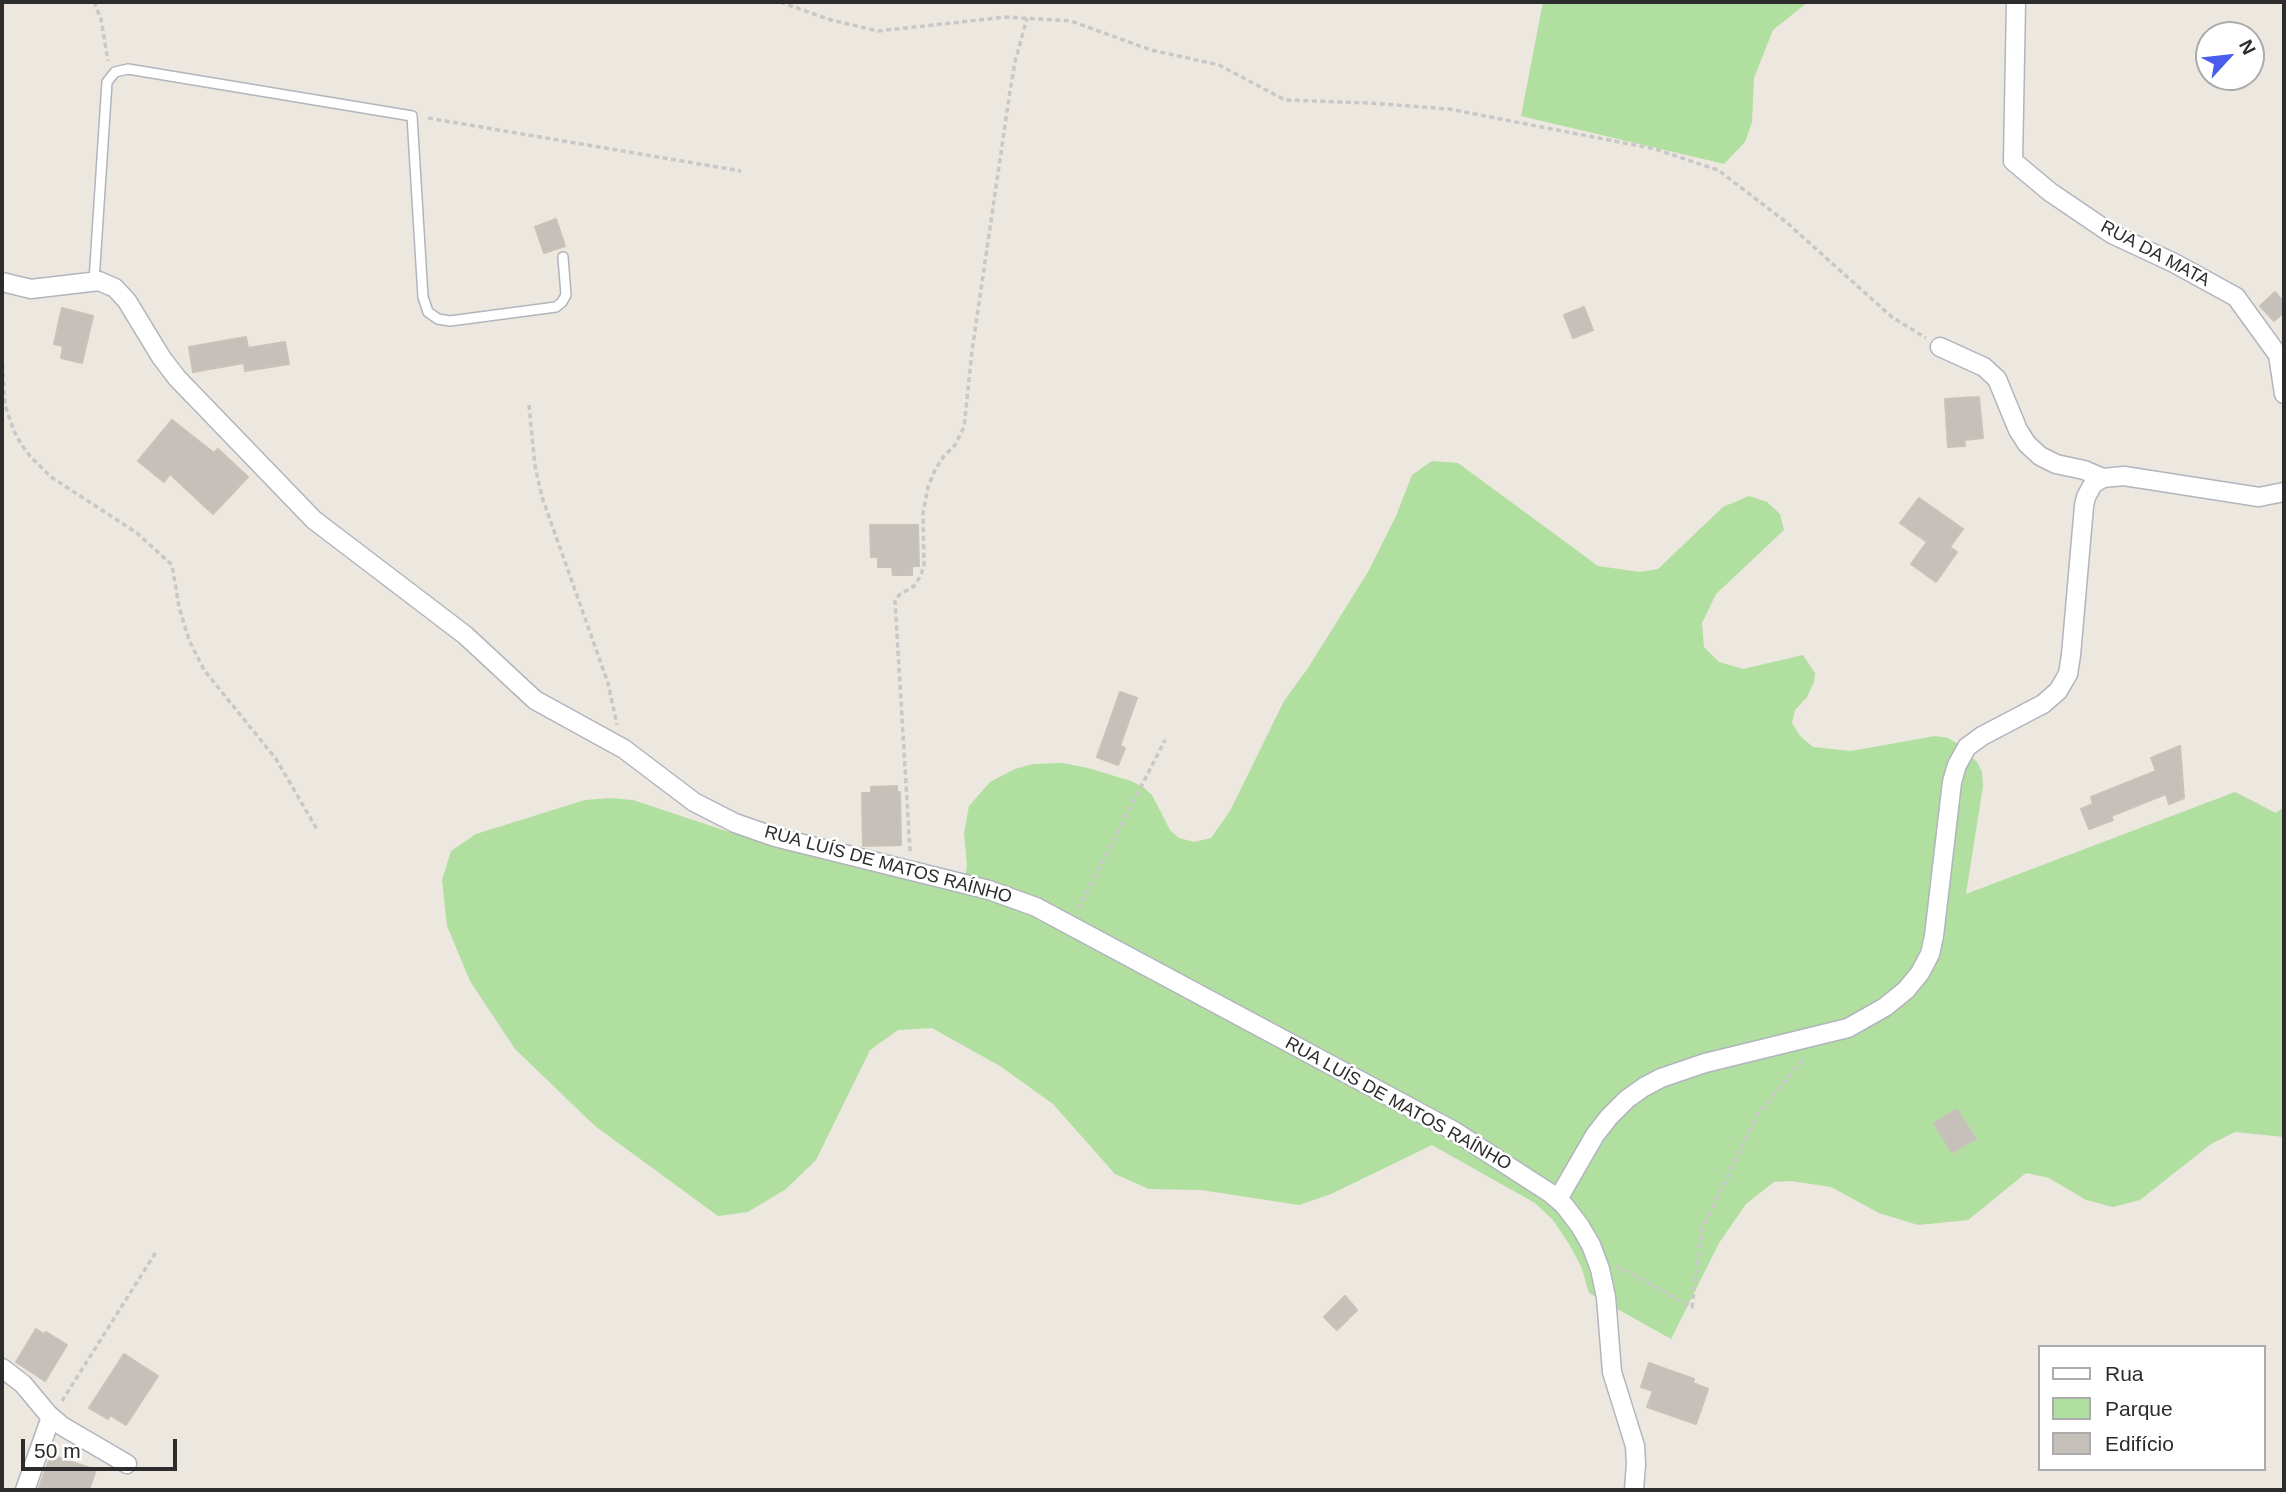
<!DOCTYPE html>
<html>
<head>
<meta charset="utf-8">
<style>
	body { margin:0 }
	#map { position:relative; width:2286px; height:1492px; overflow:hidden; background:#ece7df; font-family:Arial,sans-serif }
	canvas { display:block }
	.frame { position:absolute; inset:0; border:4px solid #2c2c2c; pointer-events:none }
	.legend { position:absolute; left:2038px; top:1345px; width:228px; height:126px; box-sizing:border-box; background:#fff; border:2px solid #ababab; margin:0; padding:9px 12px; list-style:none; font-size:21px; color:#2c2c2c }
	.legend li { display:flex; align-items:center; gap:14px; height:35px }
	.legend b { width:35px; border:2px solid #ababab }
	.north { position:absolute; left:2195px; top:21px; width:70px; height:70px; box-sizing:border-box; background:#fff; border:2px solid #ababab; border-radius:50%; rotate:63deg; font-size:19px; font-weight:700; line-height:28px; text-align:center; color:#2c2c2c }
	.north::after { content:''; display:block; margin:auto; width:24px; height:32px; background:#495cef; clip-path:polygon(50% 0,100% 100%,50% 72%,0 100%) }
	.scale { position:absolute; left:21px; top:1439px; width:156px; height:32px; box-sizing:border-box; border:4px solid #2c2c2c; border-top:0; padding-left:9px; font-size:21px; line-height:24px; white-space:nowrap; color:#2c2c2c; -webkit-text-stroke:5px #fff; paint-order:stroke }
</style>
</head>
<body>
<div id="map">
<canvas width="2286" height="1492"></canvas>
<div class="frame"></div>
<ul class="legend">
<li><b style="height:9px;background:#fff"></b>Rua</li>
<li><b style="height:19px;background:#b0df9f"></b>Parque</li>
<li><b style="height:19px;background:#c5c1ba"></b>Edifício</li>
</ul>
<div class="north">N</div>
<div class="scale">50 m</div>
</div>
<script>
const g = document.querySelector('canvas').getContext('2d');
g.lineJoin = 'round';
function fill(path, color) {
  g.fillStyle = color;
  g.fill(path, 'evenodd');
}
function poly(rows) {
  const path = new Path2D();
  for (const r of rows) {
    path.moveTo(r[0], r[1]);
    for (let i = 2; i < r.length; i += 2) path.lineTo(r[i], r[i + 1]);
  }
  return path;
}
function trace(path, color, width, dash) {
  g.strokeStyle = color;
  g.lineWidth = width;
  g.lineCap = dash ? 'butt' : 'round';
  g.setLineDash(dash || []);
  g.stroke(path);
}
function write(font, color, halo, rows, align = 'center') {
  g.font = font + ' Arial,sans-serif';
  g.lineWidth = 5;
  g.setLineDash([]);
  g.textBaseline = 'middle';
  g.strokeStyle = halo;
  g.fillStyle = color;
  for (const [text, x, y, turn = 0] of rows) {
    g.save();
    g.translate(x, y);
    g.rotate((+turn || 0) * Math.PI / 180);
    g.textAlign = isNaN(turn) ? turn : align;
    if (halo) g.strokeText(text, 0, 0);
    g.fillText(text, 0, 0);
    g.restore();
  }
}
const green = poly([
	[1543,2,1808,2,1773,30,1754,78,1752,122,1745,142,1724,164,1521,116],
	[1432,461,1458,463,1598,566,1640,572,1658,569,1723,507,1749,496,1767,502,1780,514,1784,530,1716,594,1702,623,1704,647,1719,662,1743,669,1803,655,1815,673,1814,682,1807,697,1795,710,1792,723,1800,736,1813,747,1851,751,1935,736,1948,738,1958,744,1977,762,1982,772,1983,786,1966,894,2235,792,2276,813,2284,807,2284,1137,2235,1132,2211,1144,2140,1200,2113,1207,2086,1200,2049,1178,2026,1173,1968,1220,1918,1225,1879,1213,1831,1187,1791,1181,1774,1182,1746,1204,1719,1243,1671,1339,1589,1293,1581,1266,1569,1244,1553,1220,1535,1203,1432,1145,1331,1194,1299,1205,1201,1190,1149,1189,1115,1174,1053,1104,1000,1066,932,1028,898,1030,870,1050,816,1160,786,1189,748,1212,718,1216,595,1126,515,1049,470,981,447,926,442,880,451,851,476,834,585,800,611,798,633,800,723,830,829,860,961,889,967,867,964,833,969,806,990,782,1015,769,1033,764,1062,763,1088,768,1131,781,1143,787,1152,795,1170,830,1179,838,1194,842,1211,838,1230,811,1284,701,1308,668,1368,572,1396,516,1412,475]
]);
const building = poly([
	[556,219,565,246,544,253,535,227,556,219],
	[2275,292,2284,303,2284,312,2274,321,2260,306,2275,292],
	[1584,307,1593,330,1573,338,1564,315,1584,307],
	[62,308,93,316,82,363,61,358,63,346,54,344,62,308],
	[246,337,248,348,285,342,289,364,245,371,244,363,193,372,189,347,246,337],
	[1979,397,1983,438,1964,440,1965,446,1948,447,1945,399,1979,397],
	[172,420,214,453,218,449,248,477,213,514,170,474,164,482,138,461,172,420],
	[1919,498,1963,529,1950,547,1957,552,1936,582,1911,564,1927,542,1900,523,1919,498],
	[870,525,918,525,919,566,912,566,912,575,893,575,892,567,878,567,878,557,871,557,870,525],
	[1120,692,1137,698,1120,746,1125,748,1118,765,1097,757,1120,692],
	[2180,746,2184,798,2169,804,2166,794,2111,816,2113,820,2089,829,2081,809,2093,804,2091,797,2156,771,2151,758,2180,746],
	[897,786,897,792,900,792,901,845,863,846,862,793,871,793,871,787,897,786],
	[1957,1109,1976,1139,1952,1153,1934,1123,1957,1109],
	[1345,1296,1357,1310,1337,1330,1324,1317,1345,1296],
	[36,1329,44,1334,46,1332,67,1345,45,1381,16,1362,36,1329],
	[124,1354,158,1376,126,1425,110,1415,108,1419,89,1408,124,1354],
	[1649,1363,1694,1379,1693,1383,1708,1389,1696,1424,1647,1407,1653,1391,1641,1387,1649,1363],
	[51,1455,96,1470,89,1490,38,1490,51,1455]
]);
const path = poly([
	[94,2,101,19,108,61],
	[780,2,831,20,878,31,1006,17,1071,21,1151,50,1219,65,1285,100,1369,103,1449,109,1655,149,1718,170,1786,222,1892,317,1926,338],
	[428,118,741,171],
	[2,356,5,405,14,431,21,444,30,456,51,477,137,533,172,565,179,607,189,640,204,670,276,759,318,831],
	[529,405,535,466,542,497,608,683,617,725],
	[910,851,895,601,899,595,914,586,920,577,924,566,923,513,928,487,935,470,944,456,955,445,964,427,972,351,1010,91,1015,62,1027,18],
	[1078,909,1165,740],
	[1617,1266,1692,1307,1702,1229,1757,1115,1804,1059],
	[62,1401,156,1252]
]);
const lane = poly([
	[94,281,107,82,115,72,128,69,412,116,423,297,428,312,438,319,450,321,556,307,562,302,566,295,563,257]
]);
const street = poly([
	[2016,2,2013,161,2050,192,2112,234,2174,263,2236,297,2278,355,2284,394],
	[2,282,31,289,99,281,115,288,127,301,161,357,177,378,314,520,465,635,535,700,624,749,694,802,735,823,775,837,989,890,1036,907,1454,1131,1550,1193,1564,1205,1580,1226,1591,1245,1600,1269,1606,1297,1612,1372,1635,1446,1636,1464,1634,1490],
	[1940,347,1984,367,1997,379,2018,430,2027,444,2040,456,2056,464,2084,470,2103,478],
	[1558,1199,1595,1135,1609,1117,1627,1099,1644,1087,1661,1078,1705,1063,1848,1028,1885,1007,1906,990,1920,973,1930,954,1934,936,1952,782,1957,765,1967,747,1982,736,2043,704,2058,691,2068,674,2071,655,2084,506,2086,497,2093,484,2103,478,2124,476,2259,497,2284,492],
	[2,1368,23,1384,48,1414,62,1426,127,1464],
	[25,1490,51,1417]
]);
const streetNames = [
	["RUA DA MATA",2155,254,28],
	["RUA LUÍS DE MATOS RAÍNHO",888,865,15],
	["RUA LUÍS DE MATOS RAÍNHO",1398,1104,29]
];
fill(green, '#b0df9f');
fill(building, '#c5c1ba');
trace(building, '#c8c3b8', 2);
trace(lane, '#b2b4be', 12);
trace(street, '#b2b4be', 21);
trace(path, '#c8c8c8', 3.5, [5, 3.5]);
trace(lane, '#fff', 9);
trace(street, '#fff', 18);
write('18px', '#2c2c2c', '#fff', streetNames);
</script>
</body>
</html>
